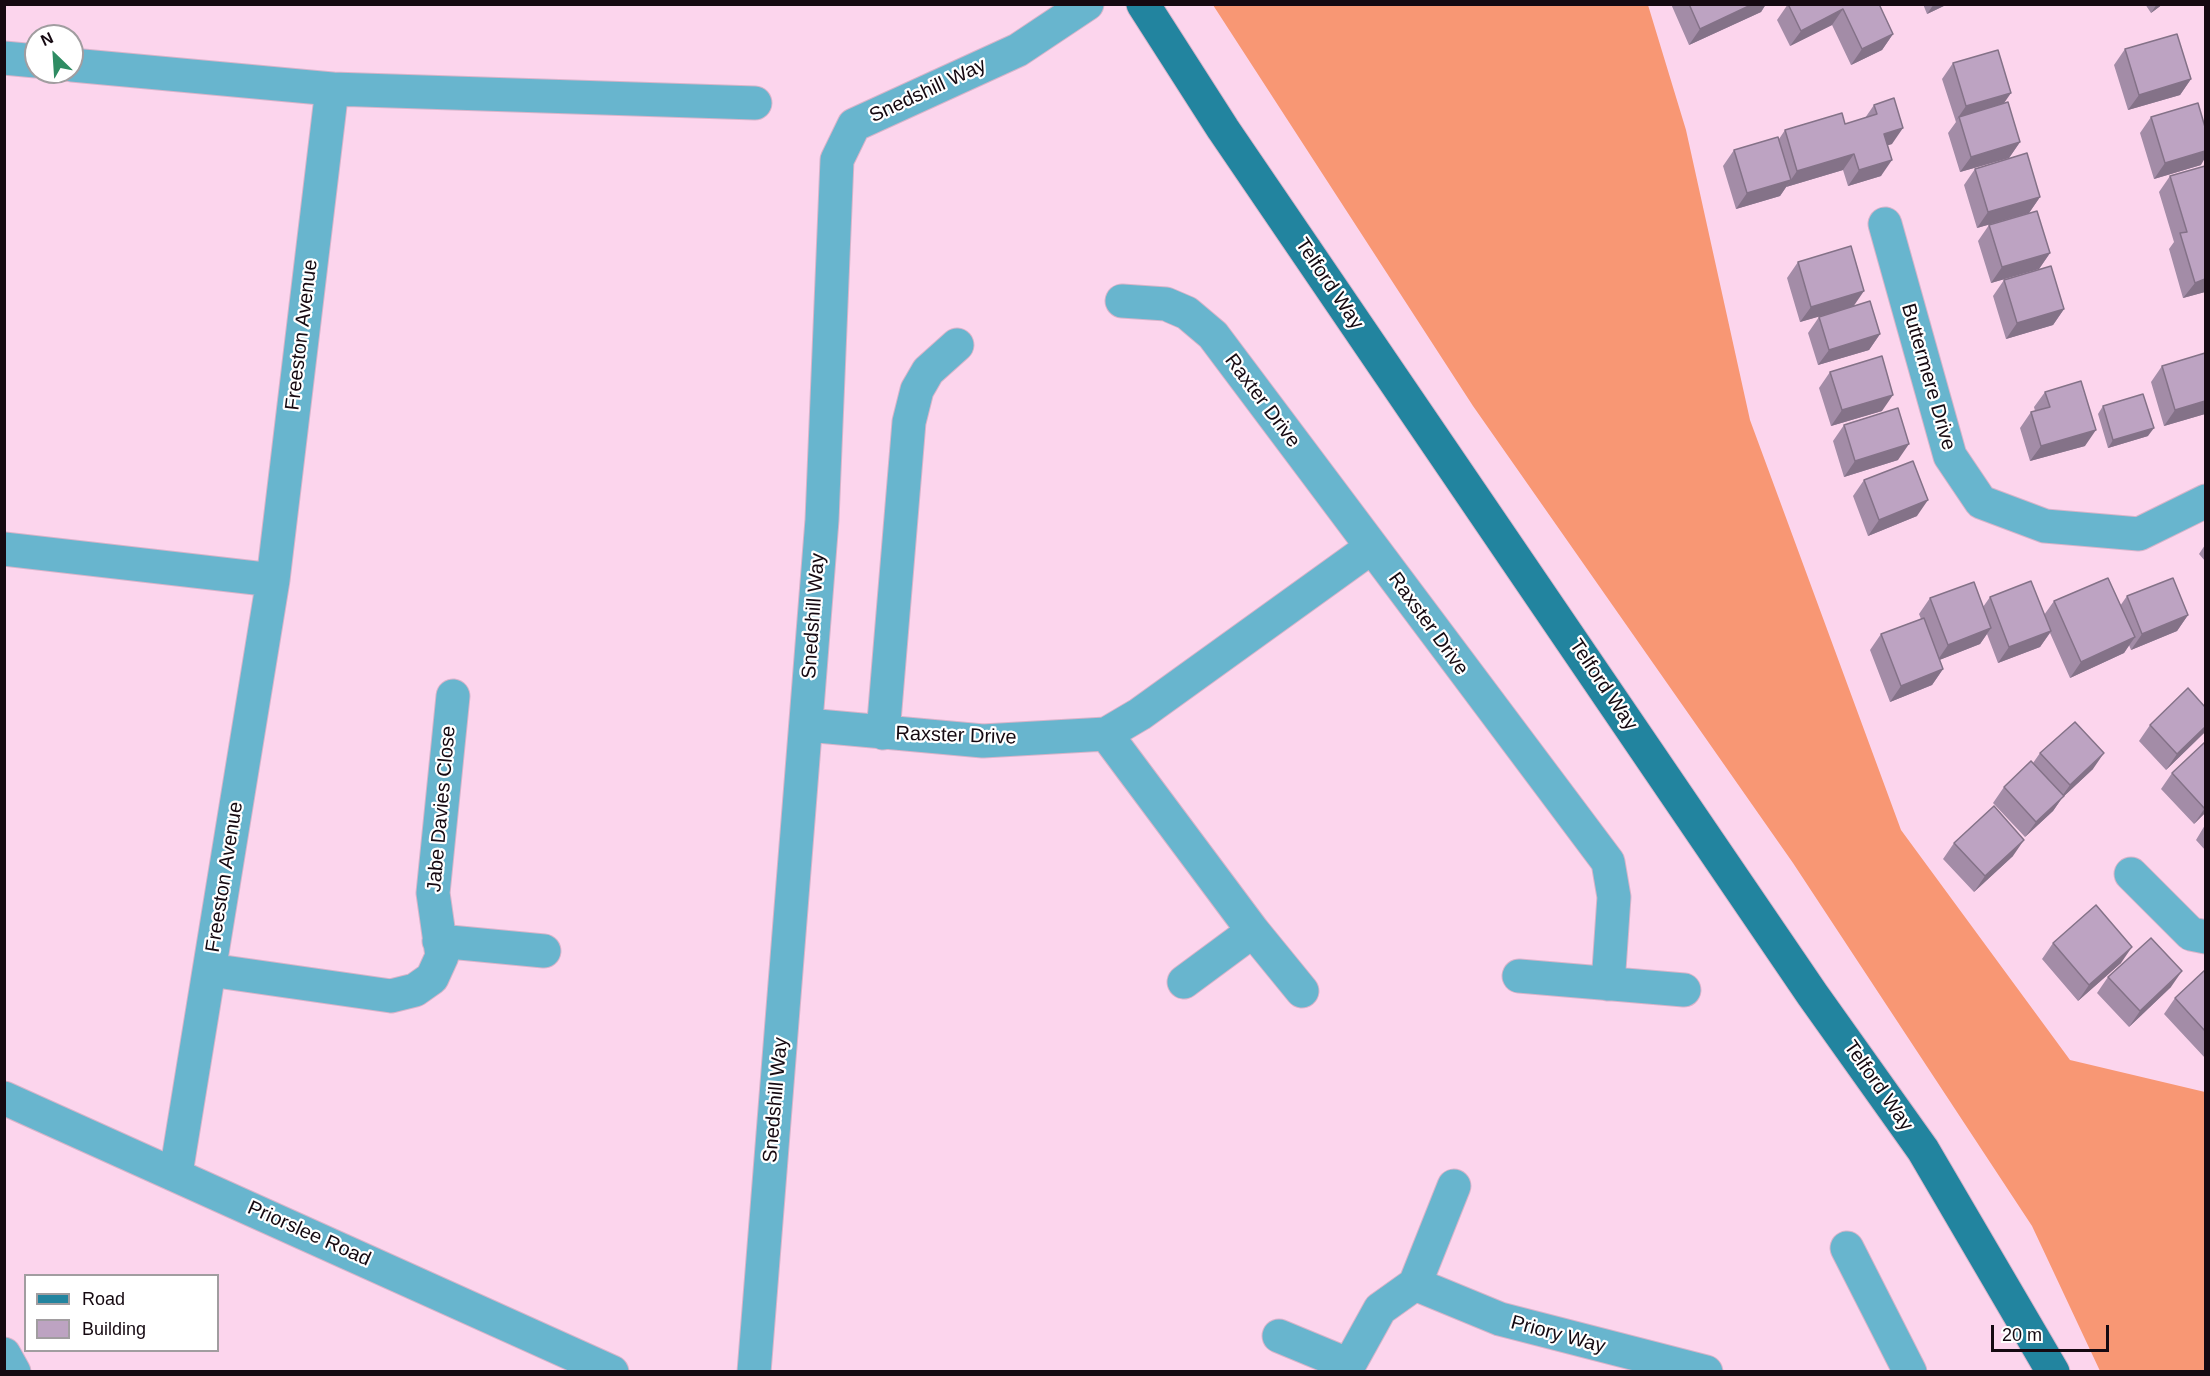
<!DOCTYPE html>
<html>
<head>
<meta charset="utf-8">
<style>
	body { margin:0 }
	#map { position:relative; width:2210px; height:1376px; overflow:hidden; background:#fcd5ed; font-family:Helvetica,sans-serif }
	canvas { display:block }
	.frame { position:absolute; inset:0; border:6px solid #150911; pointer-events:none }
	.legend { position:absolute; left:24px; top:1274px; width:195px; height:78px; box-sizing:border-box; background:#fff; border:2px solid #a19da0; margin:0; padding:8px 10px; list-style:none; font-size:18px; color:#150911 }
	.legend li { display:flex; align-items:center; gap:12px; height:30px }
	.legend b { width:30px; border:2px solid #a19da0 }
	.north { position:absolute; left:24px; top:24px; width:60px; height:60px; box-sizing:border-box; background:#fff; border:2px solid #a19da0; border-radius:50%; rotate:335deg; font-size:16px; font-weight:700; line-height:24px; text-align:center; color:#150911 }
	.north::after { content:''; display:block; margin:auto; width:21px; height:27px; background:#2f8c63; clip-path:polygon(50% 0,100% 100%,50% 72%,0 100%) }
	.scale { position:absolute; left:1991px; top:1325px; width:118px; height:27px; box-sizing:border-box; border:3px solid #150911; border-top:0; padding-left:8px; font-size:18px; line-height:21px; white-space:nowrap; color:#150911; -webkit-text-stroke:4px #fff; paint-order:stroke }
</style>
</head>
<body>
<div id="map">
<canvas width="2210" height="1376"></canvas>
<div class="frame"></div>
<ul class="legend">
<li><b style="height:8px;background:#22849f"></b>Road</li>
<li><b style="height:16px;background:#bda3c2"></b>Building</li>
</ul>
<div class="north">N</div>
<div class="scale">20 m</div>
</div>
<script>
const g = document.querySelector('canvas').getContext('2d');
g.lineJoin = 'round';
function fill(path, color) {
  g.fillStyle = color;
  g.fill(path, 'evenodd');
}
function poly(rows) {
  const path = new Path2D();
  for (const r of rows) {
    path.moveTo(r[0], r[1]);
    for (let i = 2; i < r.length; i += 2) path.lineTo(r[i], r[i + 1]);
  }
  return path;
}
function trace(path, color, width, dash) {
  g.strokeStyle = color;
  g.lineWidth = width;
  g.lineCap = dash ? 'butt' : 'round';
  g.setLineDash(dash || []);
  g.stroke(path);
}
function write(font, color, halo, rows, align = 'center') {
  g.font = font + ' Helvetica,sans-serif';
  g.lineWidth = 4.5;
  g.setLineDash([]);
  g.textBaseline = 'middle';
  g.strokeStyle = halo;
  g.fillStyle = color;
  for (const [text, x, y, turn = 0] of rows) {
    g.save();
    g.translate(x, y);
    g.rotate((+turn || 0) * Math.PI / 180);
    g.textAlign = isNaN(turn) ? turn : align;
    if (halo) g.strokeText(text, 0, 0);
    g.fillText(text, 0, 0);
    g.restore();
  }
}
const forest = poly([
	[1213,5,1648,5,1686,130,1750,420,1901,830,2070,1060,2205,1092,2205,1371,2100,1371,2032,1226,1793,863,1473,406]
]);
const minor = poly([
	[4,58,36,61],
	[72,65,332,89,755,103],
	[1885,224,1950,456,1981,502,2045,526,2139,534,2206,501],
	[1122,301,1166,304,1187,313,1213,335,1372,547],
	[4,549,273,580],
	[807,725,983,741,1106,734,1140,714,1372,547,1608,862,1614,897,1608,984],
	[883,733,909,422,917,390,928,371,957,345],
	[1106,734,1253,931,1302,991],
	[2131,874,2191,934,2206,937],
	[439,941,544,951],
	[210,970,391,996,415,990,432,978,442,956,433,893,453,696],
	[1519,976,1684,990],
	[1184,982,1253,931],
	[4,1098,612,1372],
	[176,1173,273,580,332,89],
	[1847,1248,1910,1372],
	[1415,1284,1500,1319,1706,1372],
	[1279,1336,1349,1365,1380,1309,1415,1284,1454,1186],
	[4,1354,14,1372],
	[754,1372,822,520,837,160,854,125,1018,50,1087,4]
]);
const primary = poly([
	[1143,4,1223,129,1812,994,1923,1150,2053,1372]
]);
const wall = poly([
	[1671,4,1766,4,1761,12,1689,45],
	[1788,4,1879,4,1893,34,1882,50,1851,65,1832,25,1790,46,1777,20],
	[1923,4,1948,4,1927,14],
	[2145,4,2163,4,2151,13],
	[2125,49,2191,79,2180,95,2128,110,2114,65],
	[1953,63,2003,104,2020,142,2009,158,1960,172,1948,133,1956,122,1942,79],
	[1874,105,1892,144,1888,145,1881,176,1848,186,1843,170,1786,187,1780,196,1736,209,1723,166,1734,150,1779,139,1785,130,1845,124,1865,118],
	[2151,117,2201,165,2154,179,2140,133],
	[1975,169,2040,197,2029,213,1977,228,1964,185],
	[2170,176,2205,292,2183,298,2169,249,2174,242,2159,192],
	[1989,225,2050,253,2039,269,1991,283,1978,241],
	[1798,262,1853,306,1880,334,1869,350,1818,365,1808,333,1819,317,1833,312,1800,322,1787,278],
	[2004,280,2064,309,2053,325,2006,339,1993,296],
	[2162,366,2205,414,2164,426,2151,382],
	[1830,372,1882,411,1831,426,1819,388],
	[2045,392,2085,446,2030,461,2020,428,2031,412,2035,411,2034,407],
	[2103,406,2148,436,2108,448,2098,414],
	[1844,425,1898,460,1844,477,1833,441],
	[1864,480,1917,516,1868,536,1853,496],
	[2205,545,2205,561,2199,554],
	[2127,596,2188,615,2177,631,2131,650,2129,645,2124,653,2070,678,2050,633,2040,647,1998,663,1987,634,1980,644,1939,660,1943,669,1932,685,1890,702,1870,650,1881,634,1921,619,1919,614,1930,598,1983,607,1990,597,2044,615,2054,601,2120,606],
	[2150,725,2204,733,2166,770,2139,741],
	[2205,742,2205,813,2194,824,2161,789,2172,773],
	[2040,753,2093,769,2062,798,2053,811,2025,837,1993,803,2004,787,2033,763],
	[2205,825,2205,850,2196,840],
	[1954,843,2013,856,1974,892,1943,859],
	[2053,943,2121,963,2078,1001,2042,959],
	[2205,970,2205,1058,2164,1014,2175,998],
	[2108,977,2171,987,2129,1027,2097,993]
]);
const shadedWall = poly([
	[1753,4,1766,4,1761,12,1689,45,1700,29],
	[1934,4,1948,4,1927,14],
	[2157,4,2163,4,2151,13],
	[1843,9,1832,25,1790,46,1801,31],
	[1893,34,1882,50,1851,65,1862,49],
	[2191,79,2180,95,2128,110,2139,95],
	[2011,93,2000,109,1959,117,1955,122,1966,106],
	[1903,128,1892,144,1873,150,1884,134],
	[2020,142,2009,158,1960,172,1971,157],
	[2205,151,2205,158,2201,165,2154,179,2165,163],
	[1854,154,1843,170,1786,187,1797,171],
	[1892,160,1881,176,1848,186,1859,170],
	[1791,180,1780,196,1736,209,1747,193],
	[2040,197,2029,213,1977,228,1988,212],
	[2050,253,2039,269,1991,283,2002,267],
	[2205,279,2205,292,2183,298,2195,283],
	[1864,291,1853,307,1800,322,1811,307],
	[2064,309,2053,325,2006,339,2017,323],
	[1880,334,1869,350,1818,365,1829,350],
	[1893,395,1882,411,1831,426,1842,410],
	[2205,401,2205,414,2164,426,2175,410],
	[2154,428,2148,436,2108,448,2113,440],
	[2096,430,2085,446,2030,461,2041,446],
	[1909,444,1898,460,1844,477,1855,461],
	[1928,500,1917,516,1868,536,1879,520],
	[2188,615,2177,631,2131,650,2142,634],
	[1991,628,1980,644,1937,661,1948,645],
	[2051,631,2040,647,1998,663,2009,647],
	[2135,637,2124,653,2070,678,2081,662],
	[1943,669,1932,685,1890,702,1901,686],
	[2205,727,2205,731,2204,733,2166,770,2177,754],
	[2104,753,2093,769,2062,798,2053,811,2025,837,2036,822,2060,799,2070,785],
	[2205,808,2205,813,2194,824],
	[2024,840,2013,856,1974,892,1985,876],
	[2132,947,2121,963,2078,1001,2089,985],
	[2182,971,2171,987,2129,1027,2140,1011]
]);
const building = poly([
	[1689,4,1753,4,1700,29,1689,4],
	[1788,4,1879,4,1893,34,1862,49,1843,9,1801,31,1788,4],
	[2177,34,2191,79,2139,95,2125,49,2177,34],
	[1998,50,2011,93,1966,106,1953,63,1998,50],
	[1894,98,1903,128,1884,134,1892,160,1859,170,1854,154,1797,171,1785,130,1842,113,1845,124,1877,114,1874,105,1894,98],
	[2008,102,2020,142,1971,157,1959,117,2008,102],
	[2198,103,2205,127,2205,151,2165,163,2151,117,2198,103],
	[1778,137,1791,180,1747,193,1734,150,1778,137],
	[2027,153,2040,197,1988,212,1975,169,2027,153],
	[2205,166,2205,279,2195,283,2180,233,2187,232,2170,176,2205,166],
	[2037,211,2050,253,2002,267,1989,225,2037,211],
	[1851,246,1864,291,1811,307,1798,262,1851,246],
	[2051,266,2064,309,2017,323,2004,280,2051,266],
	[1870,301,1880,334,1829,350,1819,317,1870,301],
	[2205,353,2205,401,2175,410,2162,366,2205,353],
	[1882,356,1893,395,1842,410,1830,372,1882,356],
	[2081,381,2096,430,2041,446,2031,412,2050,407,2045,392,2081,381],
	[2143,394,2154,428,2113,440,2103,406,2143,394],
	[1898,408,1909,444,1855,461,1844,425,1898,408],
	[1913,461,1928,500,1879,520,1864,480,1913,461],
	[2108,578,2135,637,2081,662,2054,601,2108,578],
	[2173,578,2188,615,2142,634,2127,596,2173,578],
	[2031,581,2051,631,2009,647,1990,597,2031,581],
	[1974,582,1991,628,1948,645,1930,598,1974,582],
	[1924,618,1943,669,1901,686,1881,634,1924,618],
	[2188,688,2205,707,2205,727,2177,754,2150,725,2188,688],
	[2075,722,2104,753,2070,785,2040,753,2075,722],
	[2205,742,2205,809,2172,773,2205,742],
	[2031,761,2064,796,2036,822,2004,787,2031,761],
	[1994,806,2024,840,1985,876,1954,843,1994,806],
	[2096,905,2132,947,2089,985,2053,943,2096,905],
	[2151,938,2182,971,2140,1011,2108,977,2151,938],
	[2205,970,2205,1031,2175,998,2205,970]
]);
const streetNames = [
	["Snedshill Way",928,91,-25],
	["Telford Way",1329,284,56],
	["Freeston Avenue",302,335,-83],
	["Buttermere Drive",1928,377,74],
	["Raxter Drive",1262,401,53],
	["Snedshill Way",814,616,-86],
	["Raxster Drive",1428,624,54],
	["Telford Way",1603,685,56],
	["Raxster Drive",956,736,2],
	["Jabe Davies Close",442,809,-85],
	["Freeston Avenue",225,877,-81],
	["Telford Way",1878,1086,55],
	["Snedshill Way",776,1100,-85],
	["Priorslee Road",309,1234,24],
	["Priory Way",1558,1335,15]
];
fill(forest, '#f89774');
trace(minor, '#d7b4ca', 35);
trace(primary, '#d7b4ca', 35);
trace(minor, '#68b5ce', 33);
trace(primary, '#22849f', 33);
fill(wall, '#a38ca7');
fill(shadedWall, '#847288');
fill(building, '#bda3c2');
trace(building, '#847288', 1.5);
write('20px', '#150911', '#fff', streetNames);
</script>
</body>
</html>
